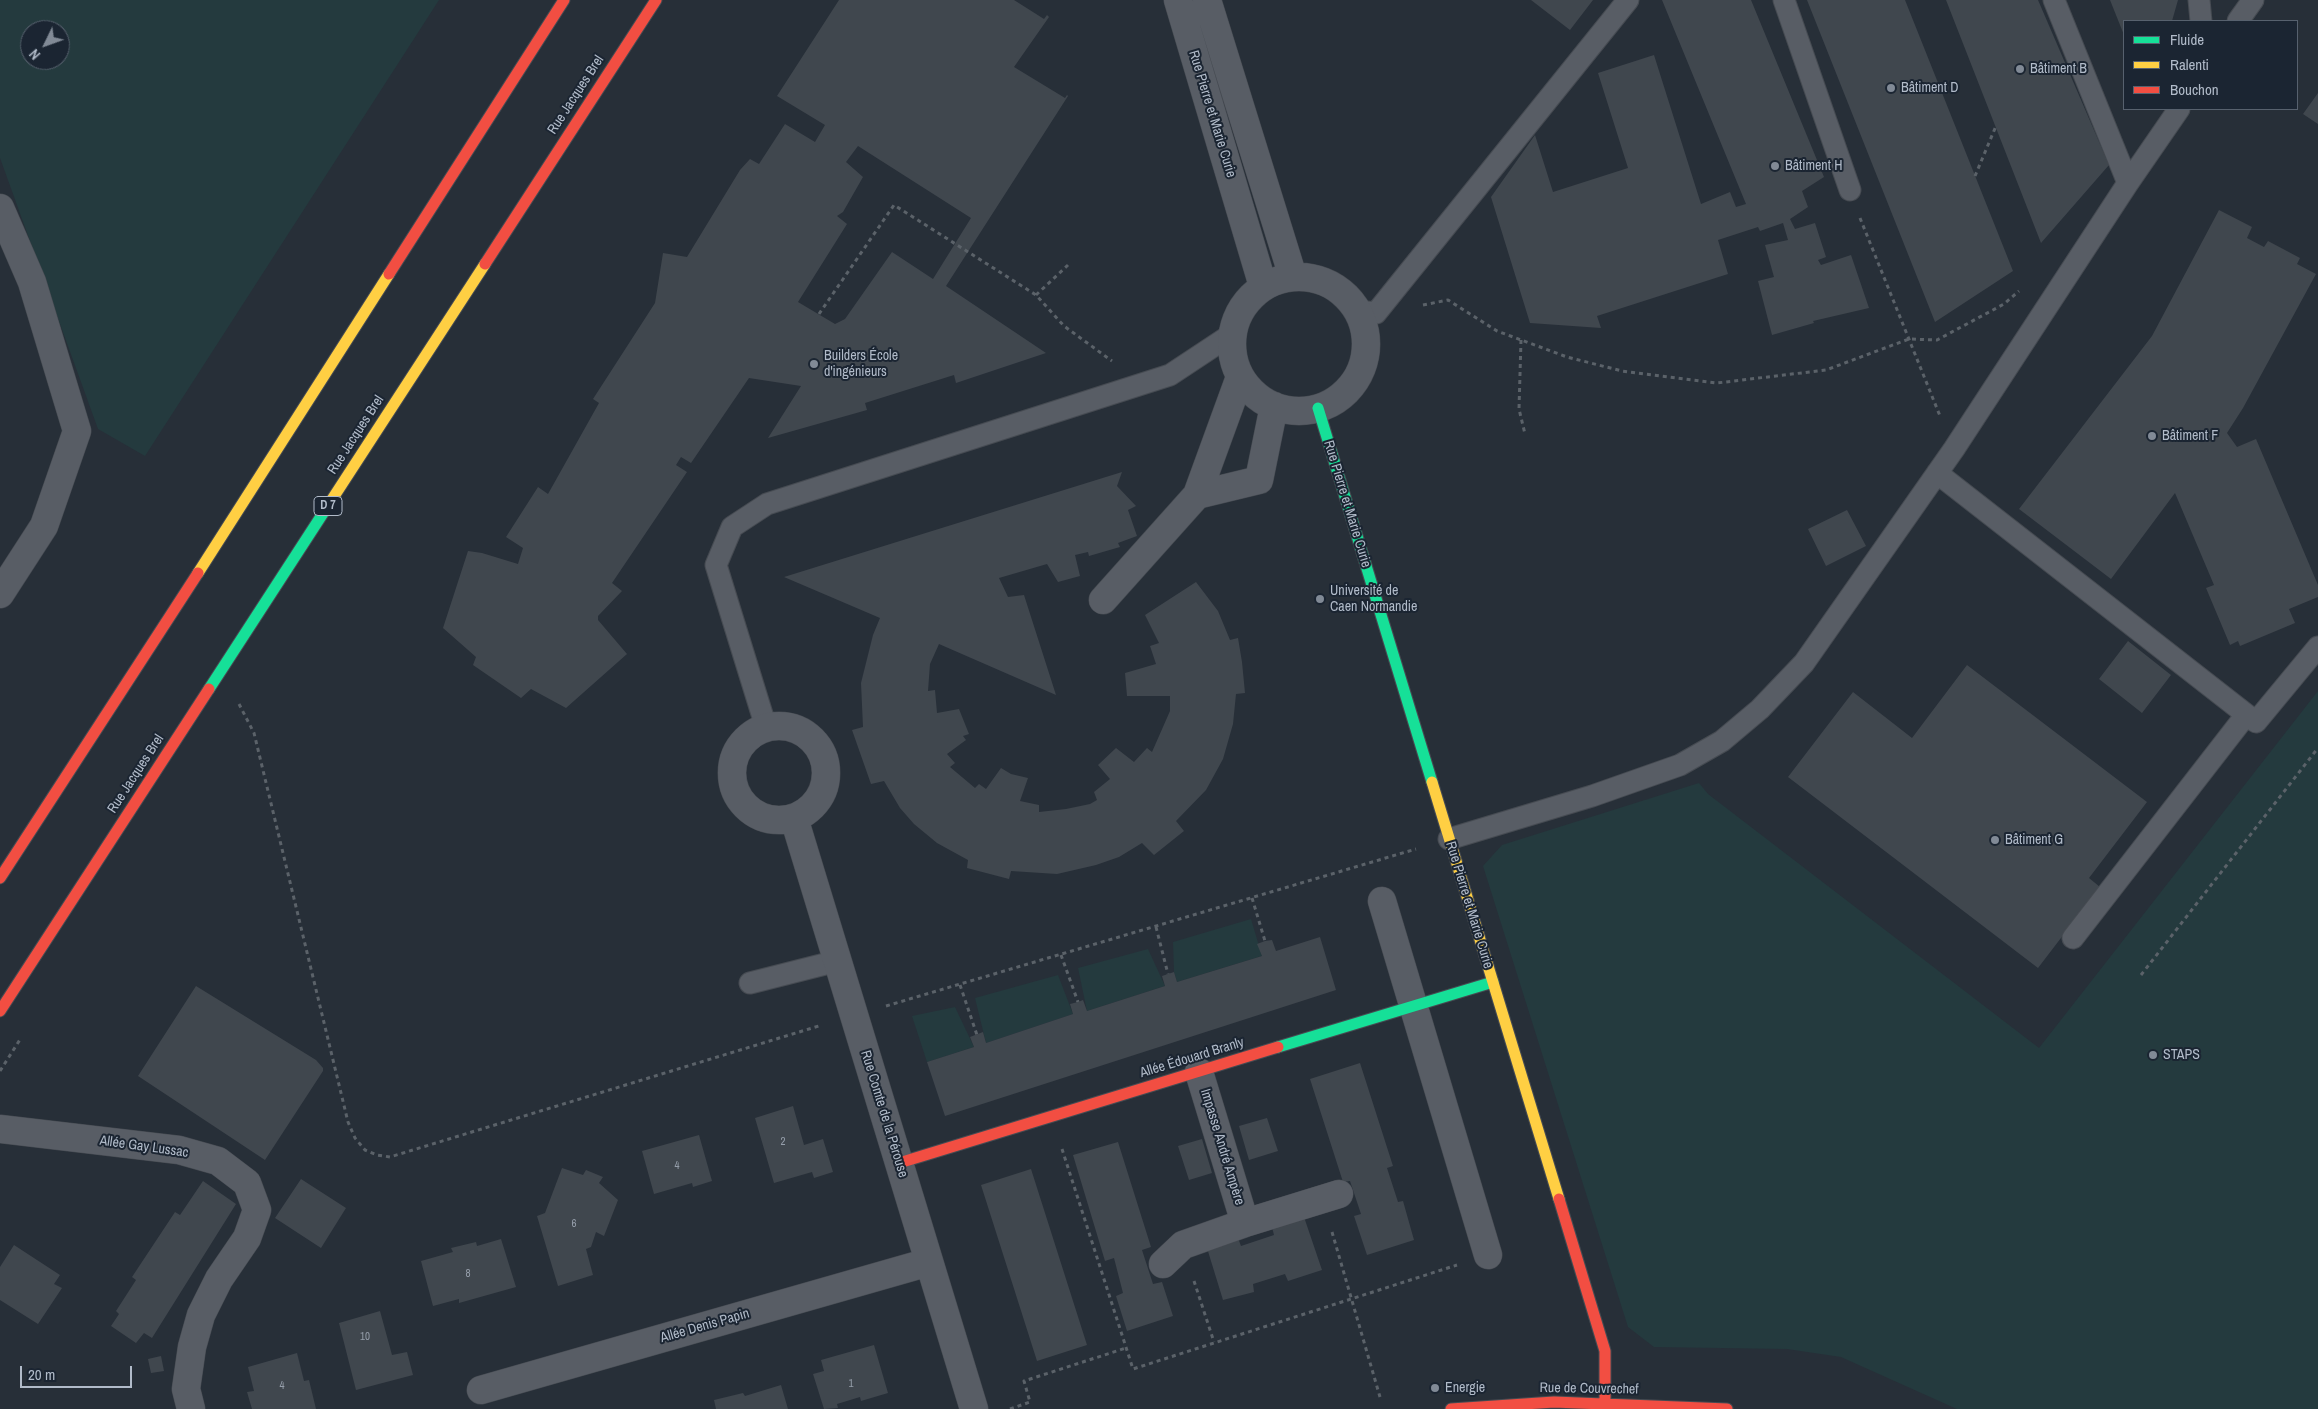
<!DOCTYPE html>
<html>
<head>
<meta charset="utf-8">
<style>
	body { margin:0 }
	#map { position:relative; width:2318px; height:1409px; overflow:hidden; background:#272f38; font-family:"Archivo Narrow",sans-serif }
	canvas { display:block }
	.legend { position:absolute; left:2123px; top:20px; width:175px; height:90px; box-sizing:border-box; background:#1b2532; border:1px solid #57616e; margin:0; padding:6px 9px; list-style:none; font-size:15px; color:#b1bbc9 }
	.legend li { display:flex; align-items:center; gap:10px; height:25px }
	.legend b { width:25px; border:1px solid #57616e }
	.north { position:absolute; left:20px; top:20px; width:50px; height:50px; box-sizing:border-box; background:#1b2532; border:1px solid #57616e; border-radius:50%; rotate:228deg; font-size:14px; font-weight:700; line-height:20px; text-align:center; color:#b1bbc9 }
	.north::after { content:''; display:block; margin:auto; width:18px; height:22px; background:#818a96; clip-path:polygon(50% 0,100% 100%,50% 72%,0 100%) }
	.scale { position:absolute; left:20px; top:1366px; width:112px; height:22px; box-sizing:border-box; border:2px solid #b1bbc9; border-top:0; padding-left:6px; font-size:15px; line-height:18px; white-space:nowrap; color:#b1bbc9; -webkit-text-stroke:4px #1b2532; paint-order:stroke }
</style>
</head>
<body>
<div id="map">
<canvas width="2318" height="1409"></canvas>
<ul class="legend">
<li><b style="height:6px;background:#16e098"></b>Fluide</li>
<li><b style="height:6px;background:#ffcf43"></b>Ralenti</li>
<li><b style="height:6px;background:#f24e42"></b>Bouchon</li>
</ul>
<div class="north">N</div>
<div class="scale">20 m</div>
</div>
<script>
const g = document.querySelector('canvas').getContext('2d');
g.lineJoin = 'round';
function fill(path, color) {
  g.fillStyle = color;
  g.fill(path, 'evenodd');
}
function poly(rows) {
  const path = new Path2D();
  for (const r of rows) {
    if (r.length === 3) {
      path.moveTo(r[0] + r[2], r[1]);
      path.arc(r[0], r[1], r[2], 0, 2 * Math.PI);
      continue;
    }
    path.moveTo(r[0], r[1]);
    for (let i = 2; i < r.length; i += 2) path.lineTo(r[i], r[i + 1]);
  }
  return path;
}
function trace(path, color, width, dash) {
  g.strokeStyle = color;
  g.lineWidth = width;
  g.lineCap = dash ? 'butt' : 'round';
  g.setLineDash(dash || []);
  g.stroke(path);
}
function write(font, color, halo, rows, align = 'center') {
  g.font = font + ' "Archivo Narrow",sans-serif';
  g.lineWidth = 4;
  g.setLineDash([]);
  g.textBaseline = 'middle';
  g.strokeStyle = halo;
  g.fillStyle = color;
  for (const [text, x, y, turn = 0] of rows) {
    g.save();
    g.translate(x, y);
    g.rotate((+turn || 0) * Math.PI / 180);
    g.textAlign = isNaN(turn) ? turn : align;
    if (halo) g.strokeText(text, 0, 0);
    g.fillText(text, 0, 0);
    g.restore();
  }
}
const green = poly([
	[0,0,439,0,145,456,98,429,0,158],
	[30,30,60,30,60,60,30,60],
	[2318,691,2318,1409,1957,1409,1841,1357,1787,1349,1654,1347,1628,1327,1483,866,1502,845,1699,783,1708,794,2039,1048],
	[1251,919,1262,956,1177,982,1174,972,1173,942],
	[1148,949,1165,986,1087,1011,1078,968],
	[1058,975,1073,1014,986,1043,975,998],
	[955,1007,974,1047,927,1062,912,1016]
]);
const building = poly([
	[839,0,1014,0,1044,19,1047,15,1049,17,1014,67,1065,98,1067,95,1068,96,946,286,1046,353,956,383,954,375,865,403,867,410,768,438,801,386,749,378,691,463,681,457,676,465,687,472,612,583,622,591,598,616,598,620,627,654,566,708,531,689,521,698,473,665,476,657,443,628,468,551,482,553,518,564,523,548,506,537,538,487,548,494,599,403,593,399,655,303,663,253,687,257,740,170,750,159,759,164,785,124,815,142,825,125,777,96],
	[858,146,971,218,933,279,892,252,845,319,835,324,798,302,847,224,837,216,843,212,863,177,846,162],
	[1531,0,1593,0,1570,30],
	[1662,0,1751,0,1824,177,1802,191,1808,207,1790,219,1795,229,1815,223,1826,257,1818,260,1821,265,1851,255,1869,308,1813,321,1814,323,1772,335,1758,281,1774,277,1765,245,1788,240,1783,223,1760,231,1758,227,1718,240,1728,274,1597,316,1601,328,1530,323,1491,197,1535,135,1553,192,1628,168,1598,73,1654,55,1701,204,1730,192,1736,207,1746,204],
	[1807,0,1905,0,2013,271,1935,322],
	[1946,0,2038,0,2109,165,2041,243],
	[2110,0,2178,0,2172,21,2124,21,2124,35],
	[2318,93,2318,124,2303,114],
	[2219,210,2252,227,2247,238,2264,247,2268,241,2300,258,2297,264,2316,274,2243,408,2227,433,2237,447,2256,439,2318,585,2318,597,2289,609,2295,623,2240,646,2238,641,2230,645,2206,588,2214,585,2175,493,2111,579,2019,509,2152,336],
	[1122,472,1117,486,1136,506,1128,510,1137,536,1118,543,1120,547,1089,556,1088,552,1075,555,1080,576,1058,582,1047,564,999,578,1008,597,1024,595,1056,695,939,644,930,664,928,691,935,690,937,713,959,709,969,734,963,736,966,740,947,754,955,763,950,767,975,788,979,784,986,789,1001,768,1011,774,1028,778,1020,801,1039,805,1039,812,1066,809,1090,804,1097,800,1094,792,1110,779,1098,765,1116,748,1134,762,1147,748,1152,752,1170,711,1170,696,1127,696,1125,673,1156,664,1150,646,1159,643,1145,615,1196,582,1218,611,1230,640,1238,638,1242,662,1245,693,1236,694,1233,724,1223,759,1206,790,1176,821,1184,831,1154,855,1142,843,1119,857,1096,865,1057,874,1011,871,1009,879,967,868,968,860,937,843,914,824,900,808,884,781,871,784,852,730,863,727,861,683,873,635,880,618,784,577],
	[1847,510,1866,546,1826,566,1808,529],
	[2128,641,2171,675,2142,713,2099,679],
	[1967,665,2147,802,2089,878,2100,887,2038,968,1788,777,1853,692,1912,738],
	[1320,937,1336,990,945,1116,927,1062,974,1047,970,1037,983,1032,986,1043,1073,1014,1070,1004,1078,1002,1083,1000,1087,1011,1165,986,1162,976,1174,972,1177,982,1262,956,1257,944,1265,941,1272,940,1276,951],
	[196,986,316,1060,323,1068,323,1071,265,1160,138,1076],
	[1360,1063,1393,1166,1387,1168,1398,1202,1403,1201,1414,1240,1367,1255,1354,1216,1361,1214,1350,1181,1343,1182,1310,1079],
	[793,1106,804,1145,823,1139,833,1172,814,1178,812,1172,774,1183,755,1118],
	[1267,1118,1278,1151,1249,1160,1239,1126],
	[699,1135,712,1181,693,1187,692,1183,654,1194,642,1151],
	[1202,1139,1212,1173,1189,1180,1178,1146],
	[1118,1142,1151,1247,1142,1250,1153,1284,1162,1282,1173,1316,1127,1331,1116,1296,1123,1293,1114,1258,1105,1261,1073,1155],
	[562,1168,583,1175,586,1170,603,1177,599,1183,618,1200,604,1236,596,1232,591,1247,586,1249,593,1275,558,1286,537,1216,545,1213],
	[1031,1169,1087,1345,1037,1361,981,1185],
	[301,1179,346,1208,321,1248,275,1218],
	[203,1181,236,1204,152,1338,144,1333,136,1343,111,1326,119,1314,116,1311,136,1280,132,1277,175,1212,180,1215],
	[1304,1217,1322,1270,1288,1281,1285,1274,1253,1284,1254,1292,1223,1300,1207,1248,1238,1238,1241,1246,1274,1235,1272,1227],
	[501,1239,516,1287,459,1303,459,1299,433,1306,421,1261,453,1252,451,1248,476,1242,477,1246],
	[14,1245,60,1275,54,1284,62,1288,38,1324,0,1300,0,1267],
	[380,1311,392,1355,407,1352,413,1375,356,1390,339,1323],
	[874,1345,888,1393,861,1401,860,1397,837,1404,838,1408,824,1409,813,1374,824,1371,821,1360],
	[297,1353,304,1381,309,1380,316,1409,252,1409,247,1392,254,1391,248,1367],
	[161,1356,164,1371,151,1373,148,1359],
	[781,1385,788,1409,716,1409,714,1400,743,1393,745,1396]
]);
const path = poly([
	[1975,176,1996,126],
	[1860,218,1940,416],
	[1036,295,1068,265],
	[1423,305,1448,300,1497,331,1567,357,1622,371,1717,383,1826,370,1909,339,1937,340,2004,304,2019,291],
	[819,314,894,205,1036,295,1064,326,1112,361],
	[1521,340,1519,409,1525,434],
	[239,704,254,733,348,1122,355,1138,365,1150,377,1155,390,1157,822,1025],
	[1252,898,1265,941],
	[1156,927,1168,974],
	[1061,955,1078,1002],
	[2141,975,2318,748],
	[960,985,977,1035],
	[886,1006,1416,849],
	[0,1071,21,1038],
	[1062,1149,1133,1369,1457,1265],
	[1332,1232,1380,1397],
	[1194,1281,1214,1342],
	[1010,1409,1030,1402,1024,1381,1126,1348]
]);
const lane = poly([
	[1784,0,1850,190],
	[2054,0,2128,183],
	[2199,0,2201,21],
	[2238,21,2253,0],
	[1357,311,1376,313,1628,0],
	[1937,473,2256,722,2318,647],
	[766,727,716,565,732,527,767,504,1170,375,1232,334],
	[1449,839,1592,796,1680,765,1722,741,1760,709,1804,663,1954,449,2128,183,2179,109],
	[2073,938,2246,715],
	[750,983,837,961]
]);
const street = poly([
	[1178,0,1263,286],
	[1207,0,1293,277],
	[0,208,32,282,77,431,44,526,0,594],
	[1299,344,67],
	[1197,495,1259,480,1274,406],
	[1103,600,1197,495,1240,377],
	[779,773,47],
	[794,818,974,1409],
	[1382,901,1488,1255],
	[1199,1072,1245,1223],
	[0,1129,179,1150,218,1161,247,1183,257,1210,247,1238,219,1279,201,1315,192,1347,186,1389,191,1409],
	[1163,1264,1183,1245,1245,1223,1339,1194],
	[481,1390,929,1262]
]);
const fast = poly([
	[1318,408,1432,782],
	[209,689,331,501],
	[1278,1047,1493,982]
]);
const slow = poly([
	[331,501,485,264],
	[198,573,389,274],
	[1432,782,1559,1199]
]);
const jam = poly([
	[485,264,656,0],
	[389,274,564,0],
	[0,878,198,573],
	[0,1011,209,689],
	[899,1163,1278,1047],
	[1559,1199,1605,1351,1605,1409],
	[1451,1409,1554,1402,1727,1409]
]);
const markers = [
	[2020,69,5,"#818a96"],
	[1891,88,5,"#818a96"],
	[1775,166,5,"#818a96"],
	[814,364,5,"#818a96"],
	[2152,436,5,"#818a96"],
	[1320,599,5,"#818a96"],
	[1995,840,5,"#818a96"],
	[2153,1055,5,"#818a96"],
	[1435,1388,5,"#818a96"]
];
const numberNames = [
	["2",783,1142],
	["4",677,1166],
	["6",574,1224],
	["8",468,1274],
	["10",365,1337],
	["1",851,1384],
	["4",282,1386]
];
const shields = [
	[328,506,28]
];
const shieldNames = [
	["D 7",328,506]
];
const poiNames = [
	["Bâtiment B",2030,69],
	["Bâtiment D",1901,88],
	["Bâtiment H",1785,166],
	["Builders École",824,356],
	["d'ingénieurs",824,372],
	["Bâtiment F",2162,436],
	["Université de",1330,591],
	["Caen Normandie",1330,607],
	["Bâtiment G",2005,840],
	["STAPS",2163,1055],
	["Energie",1445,1388]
];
const streetNames = [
	["Rue Jacques Brel",576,95,-57],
	["Rue Pierre et Marie Curie",1212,114,73],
	["Rue Jacques Brel",356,435,-57],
	["Rue Pierre et Marie Curie",1347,504,73],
	["Rue Jacques Brel",136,774,-57],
	["Rue Pierre et Marie Curie",1469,905,73],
	["Allée Édouard Branly",1192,1058,-17],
	["Rue Comte de la Pérouse",884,1114,73],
	["Allée Gay Lussac",144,1147,8],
	["Impasse André Ampère",1222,1147,73],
	["Allée Denis Papin",705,1326,-16],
	["Rue de Couvrechef",1589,1389,1]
];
fill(green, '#243a3e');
fill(building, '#40474e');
trace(lane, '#464b52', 23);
trace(street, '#464b52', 29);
trace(fast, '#464b52', 13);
trace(slow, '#464b52', 13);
trace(jam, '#464b52', 13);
trace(path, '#5b6269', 3, [4, 4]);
trace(lane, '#585d65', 21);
trace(street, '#585d65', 28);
trace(fast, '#16e098', 11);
trace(slow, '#ffcf43', 11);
trace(jam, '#f24e42', 11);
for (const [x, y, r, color] of markers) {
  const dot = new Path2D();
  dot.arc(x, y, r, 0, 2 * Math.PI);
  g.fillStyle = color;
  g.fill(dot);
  trace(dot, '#1b2532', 2);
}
write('11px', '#959eaa', null, numberNames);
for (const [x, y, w] of shields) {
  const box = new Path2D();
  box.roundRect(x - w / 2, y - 9.5, w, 19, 4);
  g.fillStyle = '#1b2532';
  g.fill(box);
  trace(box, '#b1bbc9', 1);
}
write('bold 12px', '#b1bbc9', null, shieldNames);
write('14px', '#b1bbc9', '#1b2532', poiNames, 'left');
write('14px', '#b1bbc9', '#1b2532', streetNames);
</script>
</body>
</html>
